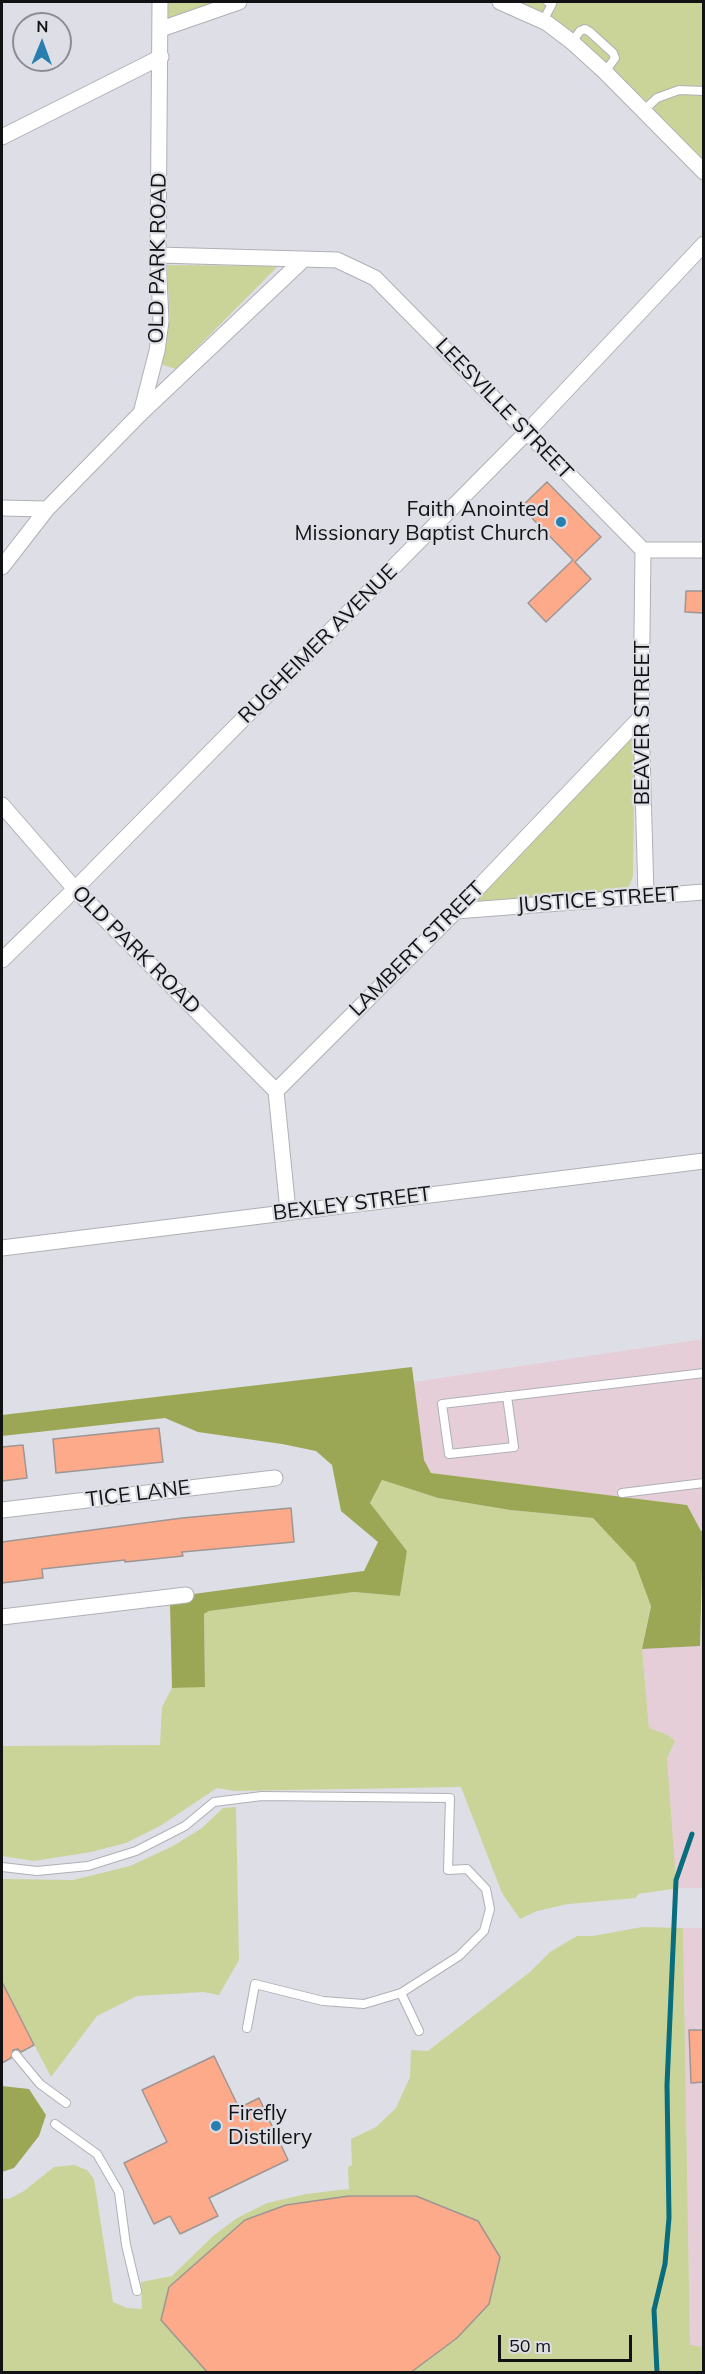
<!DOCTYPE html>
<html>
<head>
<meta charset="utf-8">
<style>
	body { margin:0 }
	#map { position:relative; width:705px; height:2374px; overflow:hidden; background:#dedfe6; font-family:Mulish,sans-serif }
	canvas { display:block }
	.frame { position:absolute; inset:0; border:3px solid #111214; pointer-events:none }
	.north { position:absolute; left:12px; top:12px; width:60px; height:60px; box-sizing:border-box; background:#dedfe6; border:2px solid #8c8d92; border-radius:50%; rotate:1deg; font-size:16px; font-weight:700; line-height:24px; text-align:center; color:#111214 }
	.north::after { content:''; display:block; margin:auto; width:21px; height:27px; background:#287eae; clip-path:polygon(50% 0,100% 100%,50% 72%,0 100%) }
	.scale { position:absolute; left:498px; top:2335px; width:134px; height:27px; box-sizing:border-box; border:3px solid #111214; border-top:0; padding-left:8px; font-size:18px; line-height:21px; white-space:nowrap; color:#111214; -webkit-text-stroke:4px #dedfe6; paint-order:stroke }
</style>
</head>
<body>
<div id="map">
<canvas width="705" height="2374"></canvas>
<div class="frame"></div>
<div class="north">N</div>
<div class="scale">50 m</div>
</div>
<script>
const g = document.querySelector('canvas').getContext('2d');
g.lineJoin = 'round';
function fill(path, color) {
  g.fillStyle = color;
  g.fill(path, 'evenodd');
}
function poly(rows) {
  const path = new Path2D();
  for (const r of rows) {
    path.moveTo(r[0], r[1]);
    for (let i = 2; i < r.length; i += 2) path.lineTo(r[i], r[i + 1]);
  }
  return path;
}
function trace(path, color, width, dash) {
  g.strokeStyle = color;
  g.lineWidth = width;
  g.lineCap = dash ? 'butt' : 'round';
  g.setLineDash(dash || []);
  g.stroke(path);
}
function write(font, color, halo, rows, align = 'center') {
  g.font = font + ' Mulish,sans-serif';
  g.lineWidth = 4.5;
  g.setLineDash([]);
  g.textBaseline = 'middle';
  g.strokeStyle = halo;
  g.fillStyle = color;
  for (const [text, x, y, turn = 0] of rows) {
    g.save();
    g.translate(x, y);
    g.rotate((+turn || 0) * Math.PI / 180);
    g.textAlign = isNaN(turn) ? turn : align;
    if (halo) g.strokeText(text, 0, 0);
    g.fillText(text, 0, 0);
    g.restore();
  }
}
const commercial = poly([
	[703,1339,703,1531,701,1531,687,1505,431,1473,424,1460,413,1382],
	[703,1573,703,1888,679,1888,672,1854,667,1759,675,1741,668,1735,649,1728,642,1649,700,1646],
	[683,1928,704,1928,703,2347,690,2346]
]);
const green = poly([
	[162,2,235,2,162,27],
	[503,2,703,2,703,170,606,70],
	[167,265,266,266,277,267,176,369,163,365,160,359,170,320],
	[635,734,633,876,628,889,621,893,478,902,478,897],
	[382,1480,438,1498,510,1510,593,1518,635,1562,651,1604,642,1649,649,1728,668,1735,675,1741,667,1759,676,1880,679,1888,638,1894,636,1898,568,1904,537,1911,520,1919,502,1893,461,1787,235,1791,217,1788,160,1826,126,1843,91,1852,34,1861,2,1856,2,1746,160,1745,162,1707,172,1688,205,1686,204,1614,209,1611,354,1592,400,1596,407,1551,370,1503],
	[236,1807,239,1960,219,1995,203,1992,137,1996,97,2016,51,2077,6,1991,2,1993,2,1879,73,1880,130,1866,173,1846,202,1828,223,1808],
	[642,1927,683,1928,690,2345,703,2347,703,2372,2,2372,2,2198,9,2199,24,2191,54,2167,74,2165,87,2170,94,2179,113,2302,127,2308,142,2309,141,2282,172,2276,213,2236,237,2218,267,2203,306,2194,349,2189,348,2167,352,2165,351,2139,376,2127,396,2108,410,2077,411,2050,428,2051,530,1972,550,1952,577,1936,593,1936]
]);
const forest = poly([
	[412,1367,424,1460,431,1473,687,1505,701,1531,703,1531,700,1646,642,1649,651,1606,635,1563,593,1518,510,1510,438,1498,382,1480,370,1503,407,1551,400,1596,354,1592,209,1611,204,1614,205,1687,172,1688,170,1604,186,1595,364,1571,378,1542,341,1511,332,1465,316,1451,282,1444,198,1432,165,1418,2,1436,2,1415],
	[2,2086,29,2089,46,2115,39,2136,14,2168,2,2172]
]);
const stream = poly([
	[657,2372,654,2310,665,2264,669,2218,667,2085,676,1880,692,1834]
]);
const building = poly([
	[547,482,601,537,575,562,591,579,546,622,528,603,573,560,521,507,547,482],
	[686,591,704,591,704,613,685,612,686,591],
	[159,1428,163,1462,56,1473,53,1439,159,1428],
	[23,1445,27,1478,2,1481,2,1447,23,1445],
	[291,1508,294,1542,182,1552,183,1556,125,1562,125,1560,42,1569,43,1578,2,1583,2,1542,182,1518,291,1508],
	[2,1982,34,2045,21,2052,18,2049,13,2050,11,2058,2,2063,2,1982],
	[689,2030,704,2030,704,2082,691,2083,689,2030],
	[214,2056,239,2108,259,2098,288,2160,209,2198,218,2216,180,2234,170,2216,154,2224,124,2163,167,2142,142,2090,214,2056],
	[349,2196,416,2196,478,2221,500,2257,489,2304,457,2338,410,2373,208,2373,161,2320,169,2287,245,2220,286,2205,349,2196]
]);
const lane = poly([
	[543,21,552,4,548,2],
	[572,42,580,31,585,29,590,32,613,53,615,58,605,72],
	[644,110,657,98,679,90,704,91],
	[507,1396,514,1447,449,1454,442,1404,704,1373],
	[622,1493,704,1483],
	[2,1867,37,1871,88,1866,136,1851,185,1826,214,1802,262,1796,450,1798,448,1870,467,1869,486,1889,490,1909,484,1931,459,1956,401,1993,364,2004,323,2001,255,1984,247,2028],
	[401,1993,419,2031],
	[16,2055,40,2084,66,2103],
	[55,2124,97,2154,119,2192,126,2245,137,2291]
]);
const street = poly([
	[500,2,547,23,572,42,605,72,704,172],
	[161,29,239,2],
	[2,137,161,57],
	[158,255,337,260,375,278,643,550,704,550],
	[141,413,304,259],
	[2,508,47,509],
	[643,550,641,717,646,895],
	[2,567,47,509,141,413,157,351,161,321,158,255,160,2],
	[2,805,75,889,276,1091],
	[456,911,704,892],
	[2,960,75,889,526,433,704,244],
	[288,1211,276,1091,456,911,641,717],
	[2,1248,704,1161],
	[2,1510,275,1478],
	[2,1617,186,1595]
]);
const markers = [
	[561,522,6,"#287eae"],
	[216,2126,6,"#287eae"]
];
const streetNames = [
	["OLD PARK ROAD",158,258,-89],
	["LEESVILLE STREET",504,409,46],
	["RUGHEIMER AVENUE",318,644,-45],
	["BEAVER STREET",643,723,-90],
	["JUSTICE STREET",598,900,-4],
	["LAMBERT STREET",417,949,-45],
	["OLD PARK ROAD",136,950,45],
	["BEXLEY STREET",352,1204,-7],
	["TICE LANE",138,1494,-7]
];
const poiNames = [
	["Faith Anointed",549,510],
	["Missionary Baptist Church",549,534],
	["Firefly",228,2114,"left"],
	["Distillery",228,2138,"left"]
];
fill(commercial, '#e6ced9');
fill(green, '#cad498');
fill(forest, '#9ca755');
trace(stream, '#096d7e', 5);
fill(building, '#fcaa89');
trace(building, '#9d9694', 1.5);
trace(lane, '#afb0b6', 10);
trace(street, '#afb0b6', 17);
trace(lane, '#fff', 8);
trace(street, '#fff', 15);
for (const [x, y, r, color] of markers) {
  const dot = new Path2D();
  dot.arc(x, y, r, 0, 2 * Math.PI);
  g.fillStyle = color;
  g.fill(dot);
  trace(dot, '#dedfe6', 2);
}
write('21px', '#111214', '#dedfe6', streetNames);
write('21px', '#111214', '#dedfe6', poiNames, 'right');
</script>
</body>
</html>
